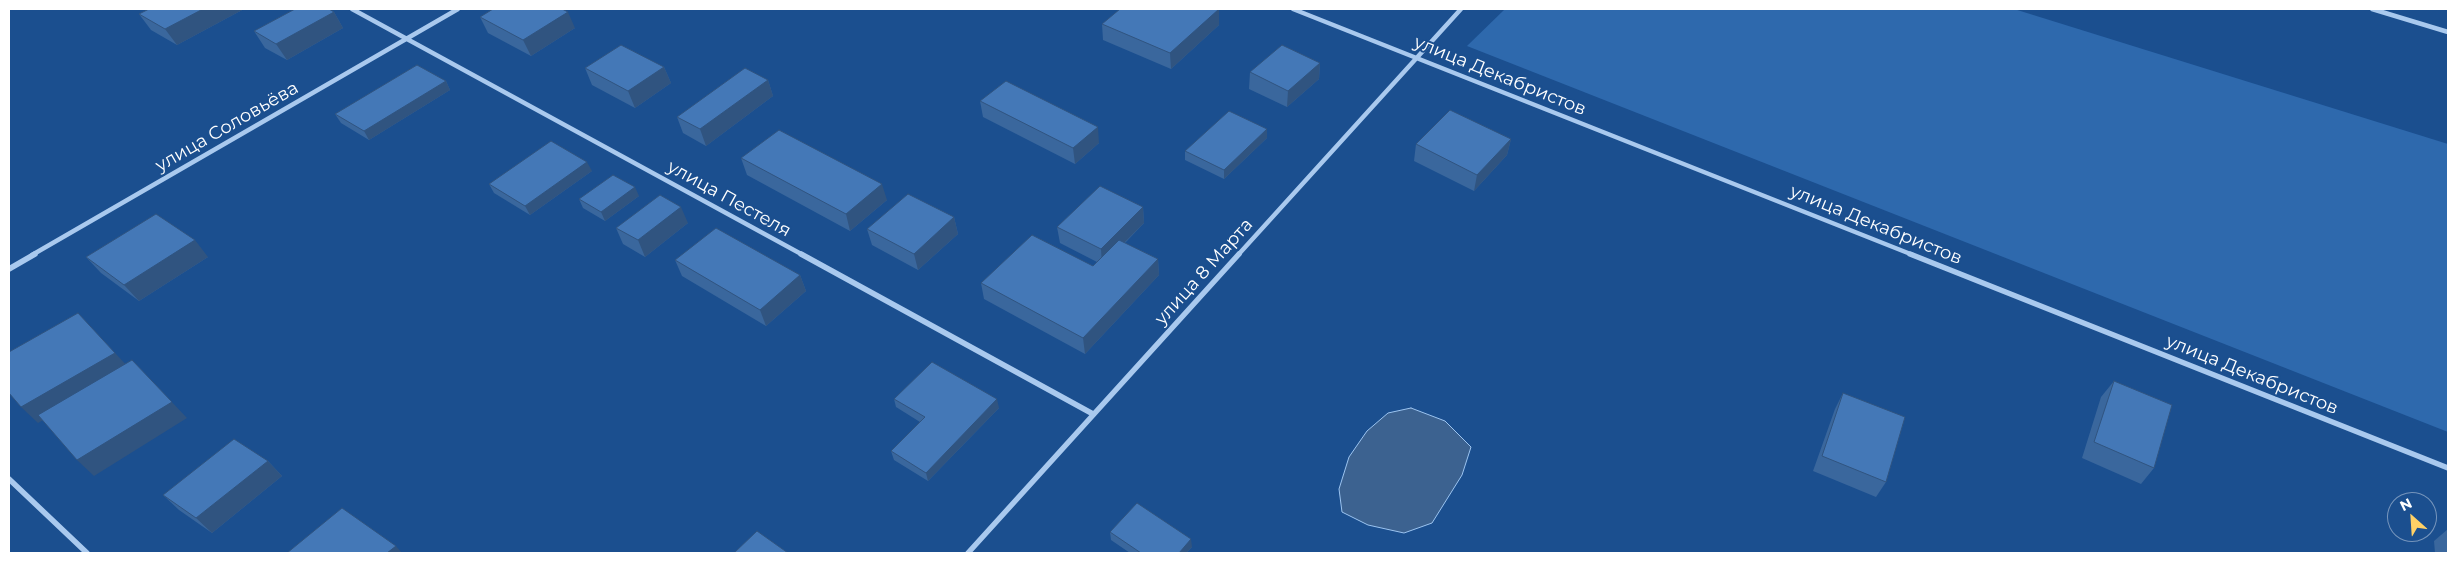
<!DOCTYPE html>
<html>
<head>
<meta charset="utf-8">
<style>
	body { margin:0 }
	#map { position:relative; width:2457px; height:562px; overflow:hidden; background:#1b4f8f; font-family:Montserrat,sans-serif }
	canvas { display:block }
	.frame { position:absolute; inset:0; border:10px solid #fff; pointer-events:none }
	.north { position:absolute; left:2387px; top:492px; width:50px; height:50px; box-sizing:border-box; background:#1b4f8f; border:1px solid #7695bc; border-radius:50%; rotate:334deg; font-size:14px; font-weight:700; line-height:20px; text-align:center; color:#fff }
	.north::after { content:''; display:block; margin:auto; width:18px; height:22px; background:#ffd166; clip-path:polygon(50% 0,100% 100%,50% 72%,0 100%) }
</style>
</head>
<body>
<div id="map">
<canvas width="2457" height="562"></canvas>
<div class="frame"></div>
<div class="north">N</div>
</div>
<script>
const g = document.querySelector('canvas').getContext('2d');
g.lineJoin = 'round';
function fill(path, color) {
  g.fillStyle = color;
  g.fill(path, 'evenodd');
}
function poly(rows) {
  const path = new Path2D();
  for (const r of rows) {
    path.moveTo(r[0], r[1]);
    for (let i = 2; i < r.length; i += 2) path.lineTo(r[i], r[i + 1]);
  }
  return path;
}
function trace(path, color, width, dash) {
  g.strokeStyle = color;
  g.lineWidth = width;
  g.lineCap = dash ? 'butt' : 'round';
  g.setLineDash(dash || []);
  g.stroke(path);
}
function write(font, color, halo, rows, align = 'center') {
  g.font = font + ' Montserrat,sans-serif';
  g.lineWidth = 4;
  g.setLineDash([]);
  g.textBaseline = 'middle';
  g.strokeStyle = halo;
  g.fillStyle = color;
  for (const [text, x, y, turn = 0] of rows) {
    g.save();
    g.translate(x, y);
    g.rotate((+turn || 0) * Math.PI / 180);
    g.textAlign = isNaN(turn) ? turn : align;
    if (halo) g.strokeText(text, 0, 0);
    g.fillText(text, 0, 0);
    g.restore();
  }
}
const green = poly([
	[1505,9,2014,9,2448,144,2448,432,1467,46]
]);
const water = poly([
	[1411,408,1445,421,1471,447,1462,475,1432,523,1404,533,1368,525,1342,512,1339,489,1349,457,1367,431,1388,413,1411,408]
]);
const minorFar1 = poly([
	[352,9,803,255],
	[1293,9,1913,255],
	[2372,9,2448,32],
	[32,255,458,9],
	[1238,255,1461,9]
]);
const minor = poly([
	[801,254,1093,414],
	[1910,254,2448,468],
	[9,269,35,254],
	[9,479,87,553],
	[968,553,1239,254]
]);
const wall = poly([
	[149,9,244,9,177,45,151,30,139,14],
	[334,12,343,28,287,60,265,48,254,31],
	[480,17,575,28,531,56,488,33],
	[1102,24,1219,25,1171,69,1103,40],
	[1320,63,1319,79,1287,107,1249,89,1250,72],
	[664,67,671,83,635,108,592,85,585,68],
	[768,80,773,96,706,146,683,133,677,117],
	[446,81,450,90,369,140,341,123,335,114],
	[980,101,1099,143,1075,164,983,117],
	[1267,129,1267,138,1224,179,1185,160,1185,151],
	[1511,139,1507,155,1474,191,1414,161,1416,144],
	[741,158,887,200,850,231,747,175],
	[592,171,530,215,494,193,489,184],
	[639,196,605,221,583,208,579,199],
	[1143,207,1144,223,1125,243,1158,259,1159,275,1085,354,984,299,981,283,1093,266,1097,262,1060,243,1057,227],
	[954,217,958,234,918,270,872,245,867,229],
	[688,223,645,257,623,244,616,228],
	[86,257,208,257,139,301,101,273],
	[675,260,800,275,806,291,766,326,682,276],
	[2114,381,2154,468,2141,484,2082,458,2101,397],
	[1843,393,1886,482,1876,497,1813,471,1835,409],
	[894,399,999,408,928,481,894,460,891,451,920,422,896,407],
	[268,461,282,476,212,533,179,510,163,495],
	[2448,529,2448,553,2435,553,2434,541],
	[1110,532,1192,547,1186,553,1130,553,1111,540]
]);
const shadedWall = poly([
	[203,9,244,9,177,45,165,29],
	[1219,9,1219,25,1171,69,1170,53],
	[334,12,343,28,287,60,276,44],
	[568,12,575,28,531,56,523,40],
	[1320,63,1319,79,1287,107,1288,91],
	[664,67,671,83,635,108,628,91],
	[768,80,773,96,706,146,700,129],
	[446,81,450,90,369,140,364,131],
	[1098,127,1099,143,1075,164,1073,148],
	[1267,129,1267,138,1224,179,1224,170],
	[1511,139,1507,155,1474,191,1477,175],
	[587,162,592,171,530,215,525,206],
	[882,184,887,200,850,231,846,214],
	[635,187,639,196,605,221,601,212],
	[681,207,688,223,645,257,638,240],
	[1143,207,1144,223,1102,265,1101,249],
	[954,217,958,234,918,270,914,254],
	[195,240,208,257,139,301,124,285],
	[1158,259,1159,275,1085,354,1083,338],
	[800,275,806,291,766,326,760,310],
	[78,313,130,369,38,423,21,407],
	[132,360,187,418,94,476,77,460],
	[997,399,999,408,928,481,926,473],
	[268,461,282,476,212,533,196,518],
	[1191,539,1192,547,1186,553,1179,553],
	[396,546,402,553,387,553]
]);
const building = poly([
	[149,9,203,9,165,29,139,14,149,9],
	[295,9,329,9,334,12,276,44,254,31,295,9],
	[493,9,562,9,568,12,523,40,480,17,493,9],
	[1120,9,1219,9,1170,53,1102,24,1120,9],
	[621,45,664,67,628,91,585,68,621,45],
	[1282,45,1320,63,1288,91,1250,72,1282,45],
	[417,65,446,81,364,131,335,114,417,65],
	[745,68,768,80,700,129,677,117,745,68],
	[1006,81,1098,127,1073,148,980,101,1006,81],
	[1450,110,1511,139,1477,175,1416,144,1450,110],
	[1229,111,1267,129,1224,170,1185,151,1229,111],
	[779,130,882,184,846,214,741,158,779,130],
	[551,141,587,162,525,206,489,184,551,141],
	[613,175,635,187,601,212,579,199,613,175],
	[1100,186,1143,207,1101,249,1057,227,1100,186],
	[908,194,954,217,914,254,867,229,908,194],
	[660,195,681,207,638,240,616,228,660,195],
	[156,214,195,240,124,285,86,257,156,214],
	[716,228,800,275,760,310,675,260,716,228],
	[1032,235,1093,266,1119,240,1158,259,1083,338,981,283,1032,235],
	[78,313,115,353,21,407,9,393,9,352,78,313],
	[132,360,172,402,77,460,38,415,132,360],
	[932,362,997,399,926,473,891,451,925,417,894,399,932,362],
	[2114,381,2172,405,2154,468,2094,442,2114,381],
	[1843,393,1905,417,1886,482,1822,456,1843,393],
	[234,439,268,461,196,518,163,495,234,439],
	[1137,503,1191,539,1179,553,1141,553,1110,532,1137,503],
	[342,508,396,546,387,553,287,553,342,508],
	[757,531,788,553,734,553,757,531]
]);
const streetNames = [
	["улица Декабристов",1500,76,22],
	["улица Соловьёва",227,127,-30],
	["улица Пестеля",729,199,29],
	["улица Декабристов",1876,225,22],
	["улица 8 Марта",1204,272,-48],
	["улица Декабристов",2252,375,22]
];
fill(green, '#2e69ad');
fill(water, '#3c6290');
trace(water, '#9cc4f0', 1);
trace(minorFar1, '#a9c9ee', 4.5);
trace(minor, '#a9c9ee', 5.5);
fill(wall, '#3a679d');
fill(shadedWall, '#305480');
fill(building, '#4478b7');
trace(building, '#305480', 1);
write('18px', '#fff', '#1b4f8f', streetNames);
</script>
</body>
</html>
